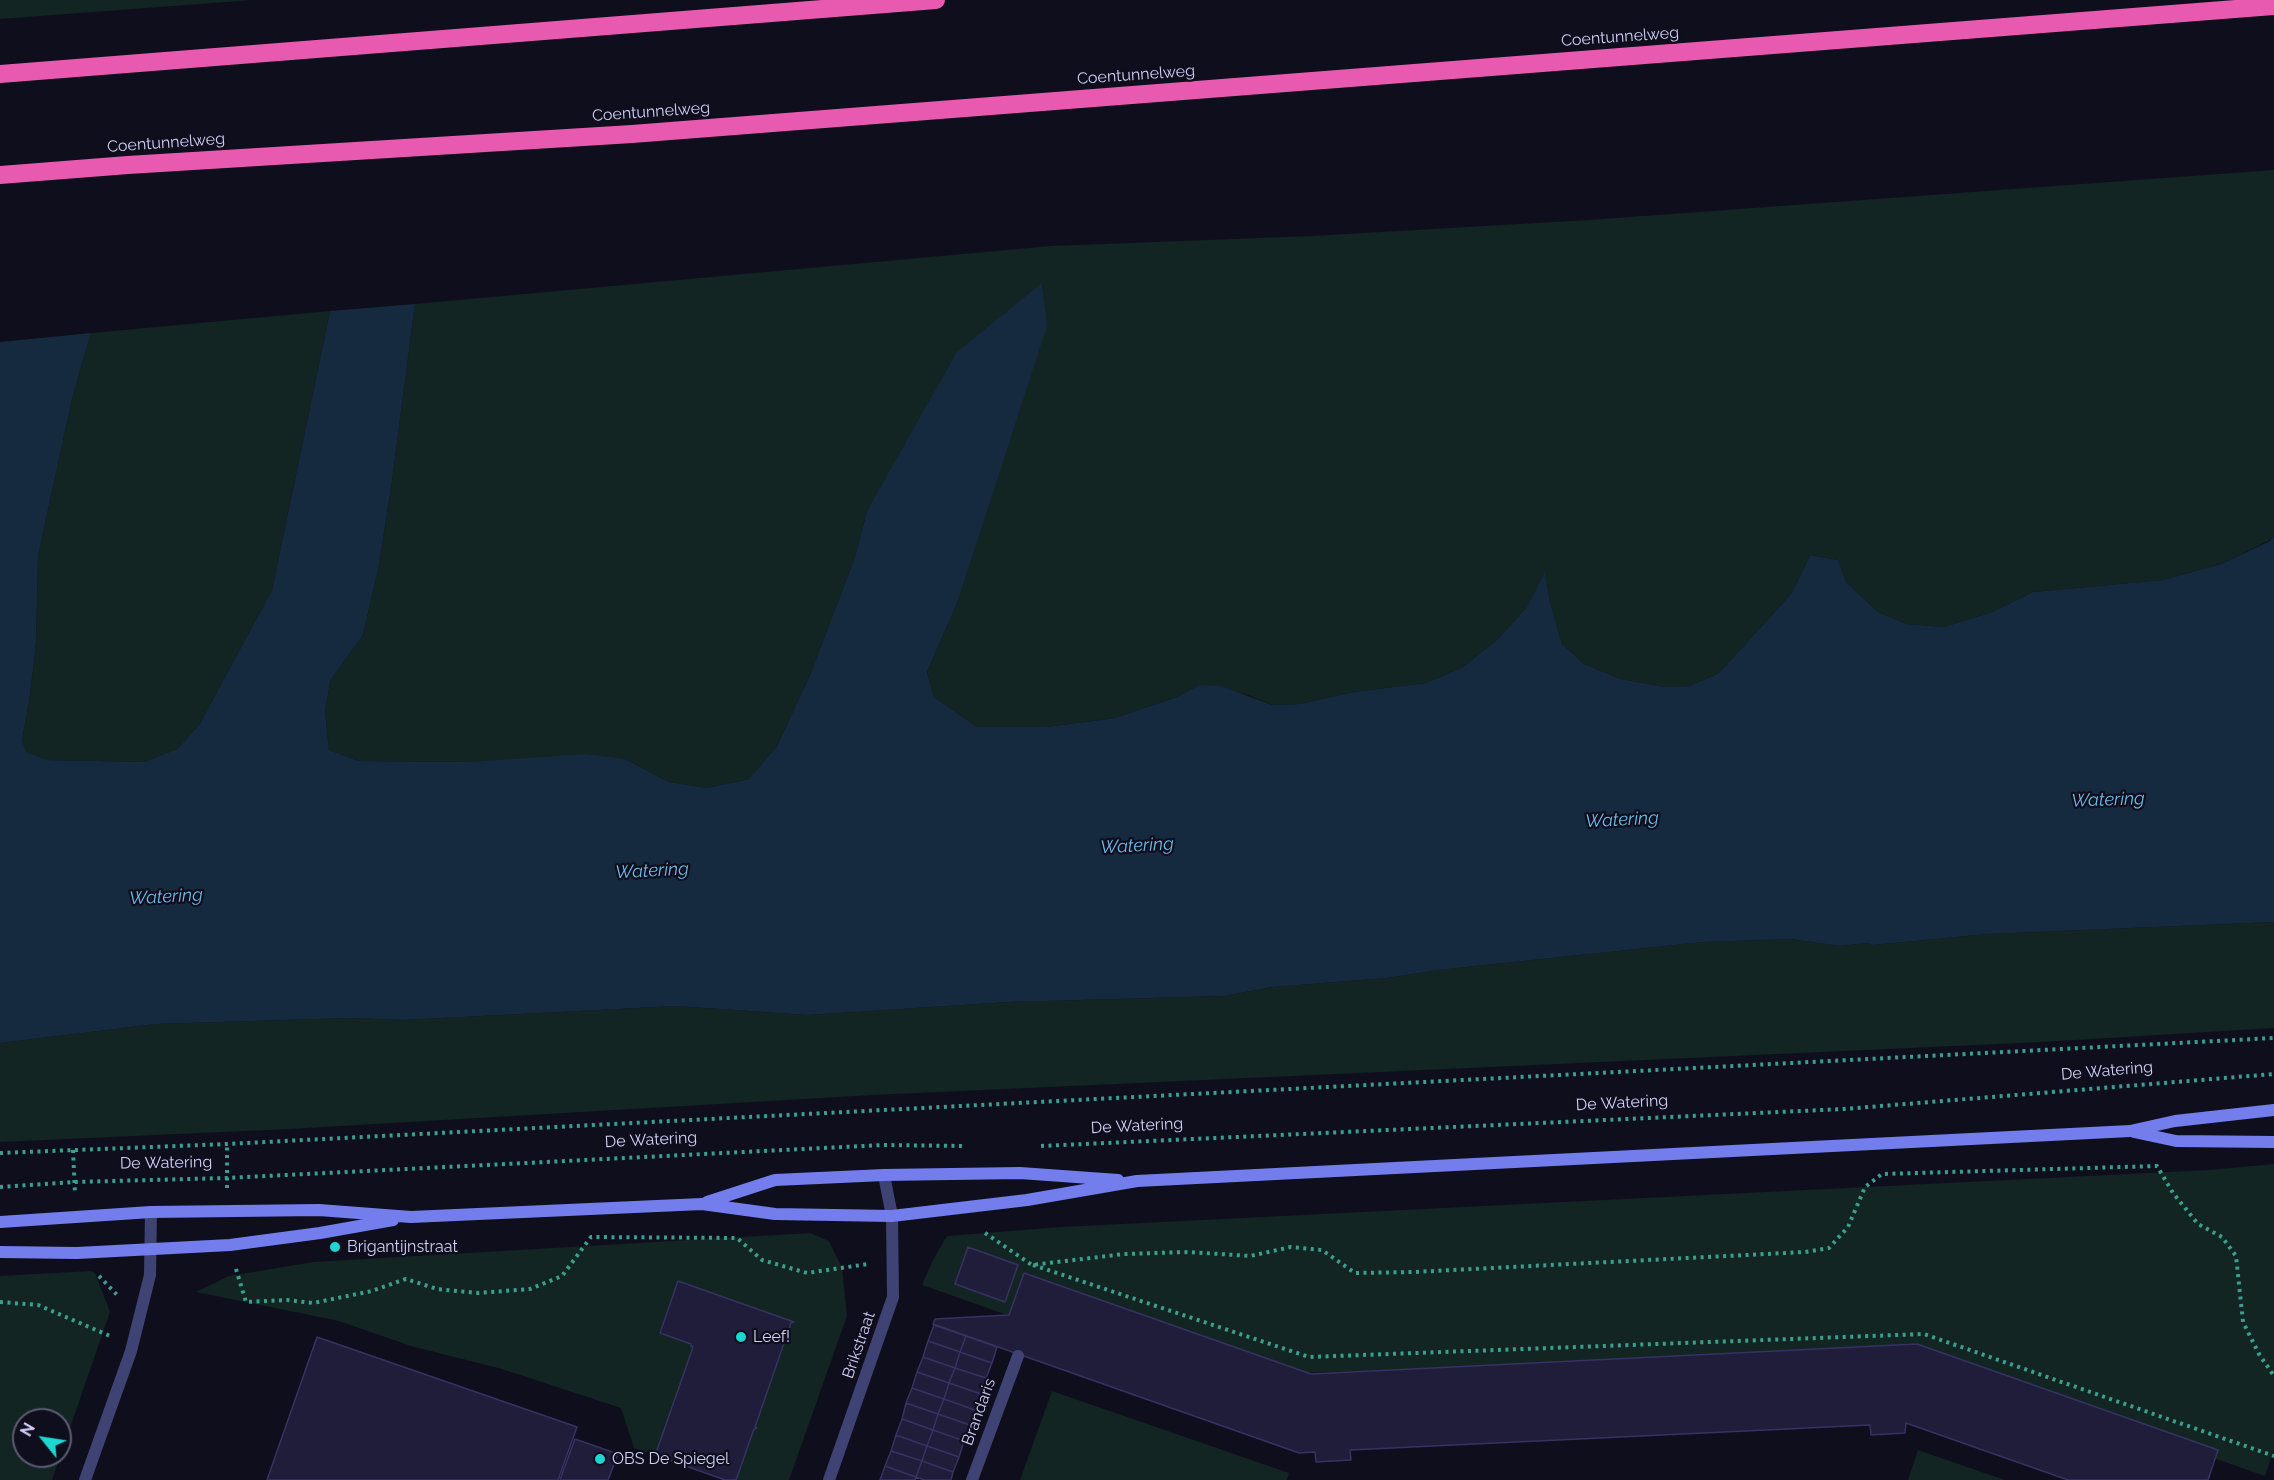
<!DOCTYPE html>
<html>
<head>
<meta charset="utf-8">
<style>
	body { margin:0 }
	#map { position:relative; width:2274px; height:1480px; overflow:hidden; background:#0f0e1c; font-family:Raleway,sans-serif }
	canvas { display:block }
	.north { position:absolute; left:12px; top:1408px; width:60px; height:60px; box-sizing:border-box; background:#0f0e1c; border:2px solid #5c5b74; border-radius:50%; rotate:300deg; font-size:16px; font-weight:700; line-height:24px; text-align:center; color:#cfcff8 }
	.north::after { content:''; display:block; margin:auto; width:21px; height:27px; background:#1dd6d3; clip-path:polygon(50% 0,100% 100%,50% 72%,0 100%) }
</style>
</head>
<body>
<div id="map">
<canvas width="2274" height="1480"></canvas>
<div class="north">N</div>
</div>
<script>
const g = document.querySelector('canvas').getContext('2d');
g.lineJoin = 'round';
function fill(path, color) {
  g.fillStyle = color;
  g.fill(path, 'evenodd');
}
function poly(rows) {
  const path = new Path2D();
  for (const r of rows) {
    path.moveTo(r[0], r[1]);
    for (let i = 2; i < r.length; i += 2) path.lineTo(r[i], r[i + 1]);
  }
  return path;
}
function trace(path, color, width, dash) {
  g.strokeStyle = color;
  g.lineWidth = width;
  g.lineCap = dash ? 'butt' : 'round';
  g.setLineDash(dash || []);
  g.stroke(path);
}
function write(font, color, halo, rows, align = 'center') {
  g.font = font + ' Raleway,sans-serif';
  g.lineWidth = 4.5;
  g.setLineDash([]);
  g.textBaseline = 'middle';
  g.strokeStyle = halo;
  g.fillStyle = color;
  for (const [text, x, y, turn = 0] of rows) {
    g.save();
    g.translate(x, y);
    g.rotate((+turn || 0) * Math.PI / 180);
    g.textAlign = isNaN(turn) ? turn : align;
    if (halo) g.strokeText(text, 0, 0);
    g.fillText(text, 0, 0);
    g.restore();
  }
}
const green = poly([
	[0,0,253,0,0,19],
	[2274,170,2274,534,2270,540,2221,564,2163,580,2033,592,1992,612,1944,627,1907,624,1878,612,1846,582,1838,560,1810,555,1792,593,1719,673,1690,686,1665,687,1621,679,1584,664,1562,644,1550,602,1545,573,1526,608,1497,640,1463,667,1426,683,1354,692,1300,704,1272,705,1248,695,1199,685,1177,697,1115,718,1046,727,977,727,934,697,927,672,958,601,1046,326,1042,284,867,511,855,557,810,675,777,746,749,779,707,788,669,782,625,759,468,762,359,761,329,750,325,710,331,679,363,635,379,565,392,481,415,304,1051,246,1312,236,1589,220],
	[330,311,272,590,199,725,177,749,144,762,47,760,26,752,22,740,29,703,36,644,38,556,73,395,91,333],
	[2274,922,2274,1028,2042,1042,873,1095,289,1129,0,1142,0,1043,156,1024,348,1018,404,1020,676,1006,807,1015,1010,1002,1224,996,1272,987,1387,978,1438,970,1703,942,1791,939,1840,946,1869,943,1873,945,1988,934],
	[2274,1164,2274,1449,2265,1476,1916,1354,1293,1373,1010,1316,922,1285,932,1262,947,1236,1061,1227,2209,1170],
	[810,1233,829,1241,842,1268,847,1316,789,1480,728,1480,634,1448,621,1408,502,1369,411,1346,339,1321,196,1292,229,1276,313,1262],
	[91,1271,95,1273,110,1312,52,1480,0,1480,0,1276],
	[24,1420,60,1420,60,1456,24,1456],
	[1052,1391,1289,1473,1287,1480,1020,1480],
	[1918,1450,2005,1480,1908,1480]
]);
const water = poly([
	[1042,283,1047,326,958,601,927,672,934,697,977,727,1046,727,1115,718,1177,697,1199,685,1221,686,1272,705,1300,704,1354,692,1426,683,1463,667,1497,640,1526,608,1545,572,1550,602,1562,644,1584,664,1621,679,1665,687,1690,686,1719,673,1792,593,1810,555,1838,560,1846,582,1878,612,1907,624,1944,627,1992,612,2033,592,2163,580,2221,564,2270,541,2274,534,2274,922,1988,934,1873,945,1869,943,1840,946,1791,939,1703,942,1438,970,1387,978,1272,987,1224,996,1010,1002,807,1015,676,1006,404,1020,348,1018,156,1024,0,1043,0,342,91,333,73,395,38,556,36,644,29,703,22,740,26,752,48,760,144,762,177,749,199,725,272,590,330,311,415,304,392,481,379,565,363,635,331,679,325,710,329,750,359,761,468,762,585,754,625,759,669,782,707,788,749,779,777,746,810,675,855,557,867,511,957,352]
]);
const building = poly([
	[968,1247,1018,1265,1005,1302,955,1284,968,1247],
	[1024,1273,1311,1374,1917,1344,2218,1450,2208,1480,2068,1480,1906,1423,1905,1433,1871,1435,1870,1425,1350,1450,1351,1460,1316,1462,1315,1452,1299,1453,933,1324,935,1319,1009,1315,1024,1273],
	[678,1281,794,1322,791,1323,755,1427,757,1428,754,1429,736,1480,725,1480,652,1454,656,1453,693,1347,691,1346,691,1344,660,1333,678,1281],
	[934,1325,966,1336,960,1352,928,1341,934,1325],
	[966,1336,997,1347,992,1363,960,1352,966,1336],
	[317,1337,577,1427,558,1480,267,1480,317,1337],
	[928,1341,960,1352,955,1368,923,1357,928,1341],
	[960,1352,992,1363,986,1378,955,1368,960,1352],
	[923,1357,955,1368,949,1383,917,1372,923,1357],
	[955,1368,986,1378,981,1394,949,1383,955,1368],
	[917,1372,949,1383,944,1399,912,1388,917,1372],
	[949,1383,981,1394,975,1410,944,1399,949,1383],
	[912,1388,944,1399,938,1414,906,1403,912,1388],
	[944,1399,975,1410,970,1425,938,1414,944,1399],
	[906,1403,938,1414,933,1430,902,1419,906,1403],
	[938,1414,970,1425,964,1441,933,1430,938,1414],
	[902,1419,933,1430,927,1446,896,1435,902,1419],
	[933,1430,964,1441,959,1457,927,1446,933,1430],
	[896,1435,927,1446,922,1461,891,1451,896,1435],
	[575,1439,618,1454,608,1480,560,1480,575,1439],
	[927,1446,959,1457,953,1472,922,1461,927,1446],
	[891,1451,922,1461,916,1477,885,1466,891,1451],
	[922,1461,953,1472,951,1480,924,1480,916,1477,922,1461],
	[885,1466,916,1477,915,1480,880,1480,885,1466]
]);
const path = poly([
	[1041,1146,1844,1109,2274,1074],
	[73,1150,75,1194],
	[0,1153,227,1144,2274,1038],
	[0,1187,75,1182,227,1178,883,1145,962,1146],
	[227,1188,227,1144],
	[985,1233,1032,1265,1124,1254,1189,1252,1250,1256,1291,1247,1322,1250,1355,1273,1414,1272,1805,1252,1829,1248,1848,1227,1865,1187,1882,1174,2157,1166,2173,1193,2198,1224,2222,1237,2236,1256,2243,1322,2259,1354,2274,1376],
	[1033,1265,1309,1357,1924,1334,2274,1456],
	[236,1269,246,1302,287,1300,313,1303,372,1291,406,1279,437,1289,478,1293,530,1289,562,1276,591,1237,737,1238,762,1260,807,1273,868,1264],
	[99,1276,119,1297],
	[0,1302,38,1305,110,1336]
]);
const street = poly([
	[85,1480,131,1351,150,1275,151,1212],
	[829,1480,893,1297,892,1216,884,1175],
	[972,1480,1018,1356]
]);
const secondary = poly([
	[2134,1132,2176,1141,2274,1142],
	[707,1202,775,1180,884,1175,1020,1173,1118,1180],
	[0,1222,151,1212,319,1210,411,1217,702,1204,775,1214,892,1216,1027,1200,1137,1181,2130,1131,2175,1121,2274,1110],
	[0,1252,77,1253,230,1245,320,1233,393,1220]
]);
const highway = poly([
	[0,74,936,0],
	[0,175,128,165,632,134,2274,6]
]);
const markers = [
	[335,1247,6,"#1dd6d3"],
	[741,1337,6,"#1dd6d3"],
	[600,1459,6,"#1dd6d3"]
];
const streetNames = [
	["Coentunnelweg",1620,37,-4],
	["Coentunnelweg",1136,75,-4],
	["Coentunnelweg",651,112,-4],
	["Coentunnelweg",166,143,-4],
	["De Watering",2107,1071,-5],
	["De Watering",1622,1103,-3],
	["De Watering",1137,1126,-3],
	["De Watering",651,1140,-3],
	["De Watering",166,1163,-1],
	["Brikstraat",859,1345,-71],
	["Brandaris",979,1412,-70]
];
const poiNames = [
	["Brigantijnstraat",347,1247],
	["Leef!",753,1337],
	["OBS De Spiegel",612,1459]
];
const waterNames = [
	["Watering",2108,800,-2],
	["Watering",1622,820,-3],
	["Watering",1137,846,-3],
	["Watering",652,871,-3],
	["Watering",166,897,-3]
];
fill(green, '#122522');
fill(water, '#15293f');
fill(building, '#1f1d3a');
trace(building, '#363263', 1.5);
trace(path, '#3c9f8e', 4, [3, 4.5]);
trace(street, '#3f4374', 12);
trace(secondary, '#737eec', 12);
trace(highway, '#e85aaf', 18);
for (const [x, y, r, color] of markers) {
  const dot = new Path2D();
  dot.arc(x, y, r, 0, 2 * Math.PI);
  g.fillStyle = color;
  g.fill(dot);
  trace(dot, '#0f0e1c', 2);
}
write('16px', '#cfcff8', '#0f0e1c', streetNames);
write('16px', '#cfcff8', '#0f0e1c', poiNames, 'left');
write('italic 18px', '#6bbeeb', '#0f0e1c', waterNames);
</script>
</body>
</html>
